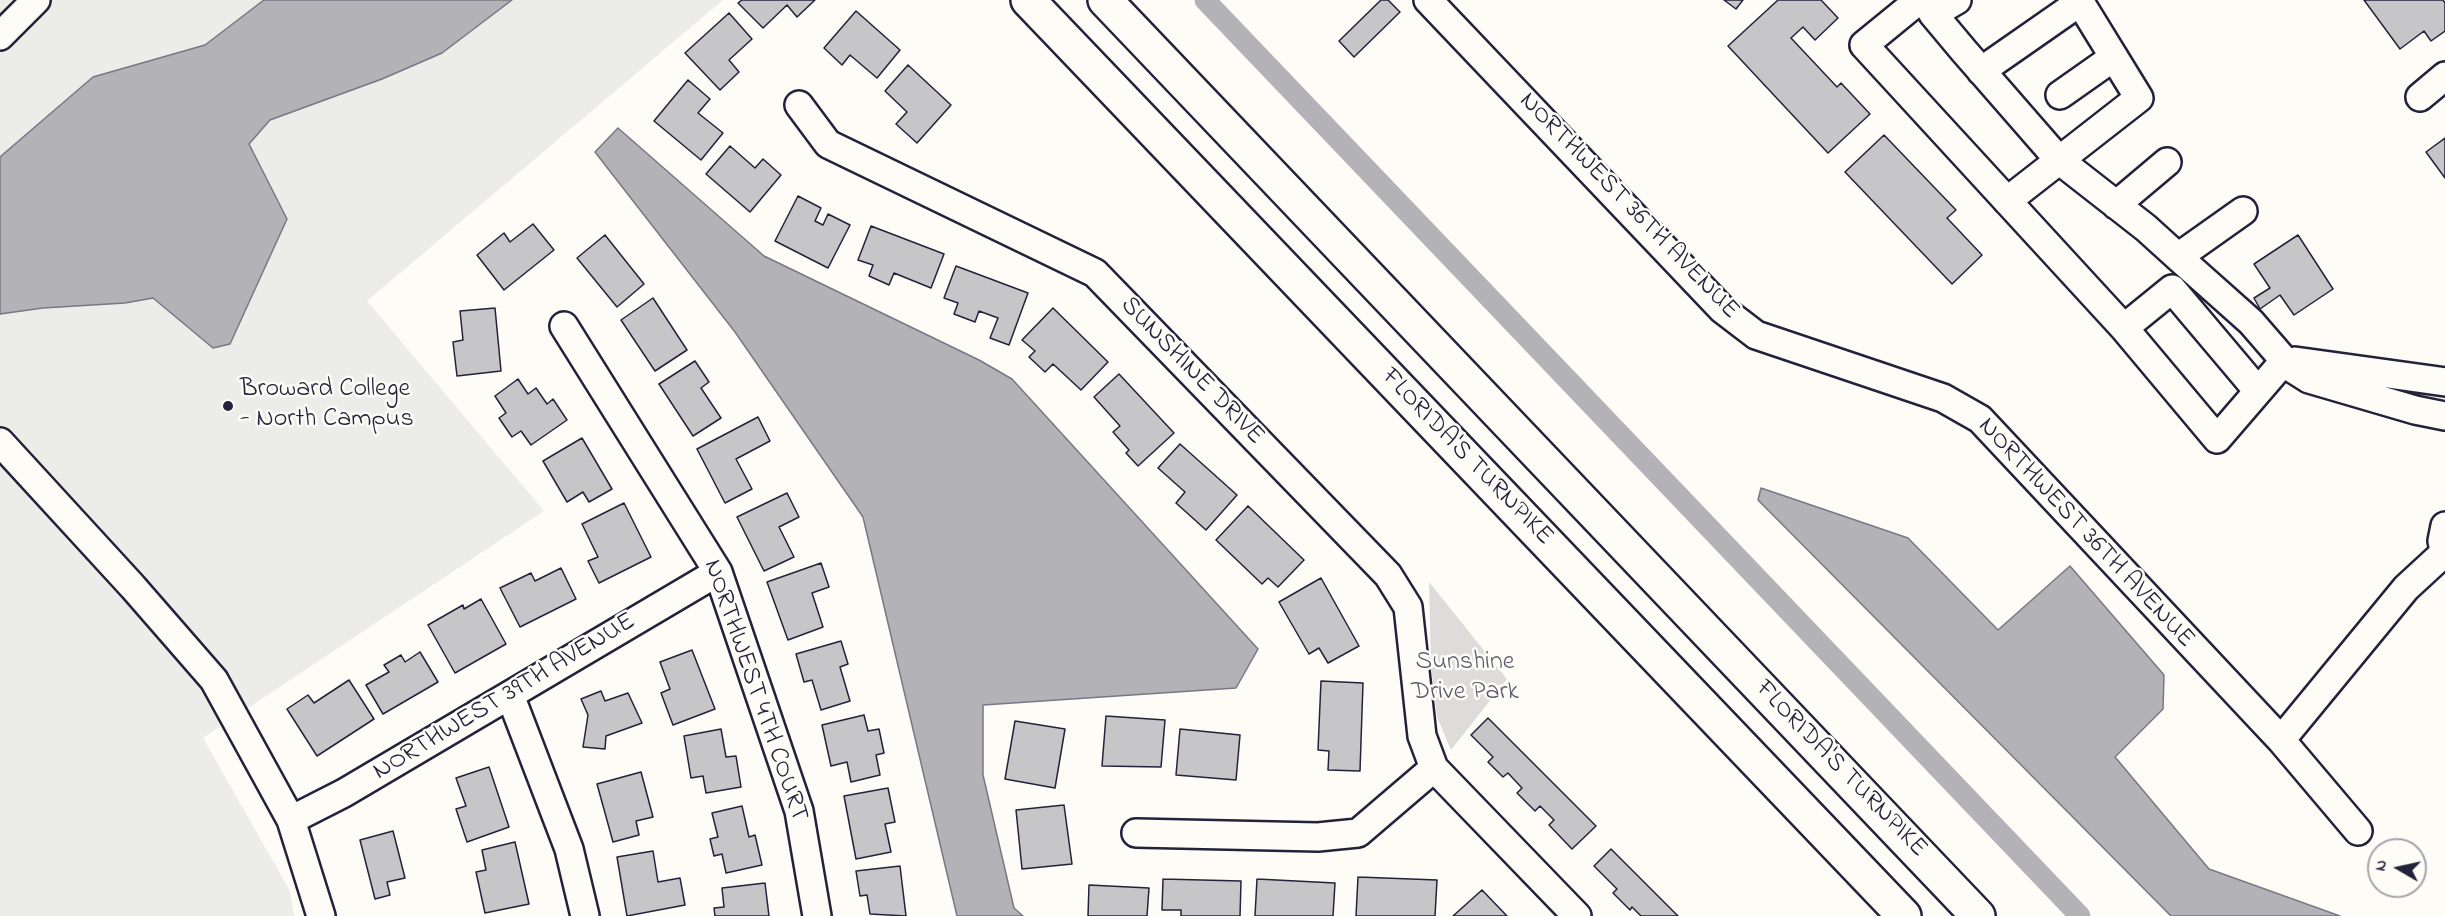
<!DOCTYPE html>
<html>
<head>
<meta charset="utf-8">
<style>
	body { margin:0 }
	#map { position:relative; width:2445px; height:916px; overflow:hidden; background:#fdfcf7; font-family:"Indie Flower",sans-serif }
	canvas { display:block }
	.north { position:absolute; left:2367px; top:838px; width:60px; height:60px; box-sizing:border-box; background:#fdfcf7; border:2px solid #a5a5ac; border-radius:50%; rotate:279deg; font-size:16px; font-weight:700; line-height:24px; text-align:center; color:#22223b }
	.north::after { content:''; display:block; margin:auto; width:21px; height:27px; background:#22223b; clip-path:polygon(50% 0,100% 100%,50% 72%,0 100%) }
</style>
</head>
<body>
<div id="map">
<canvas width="2445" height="916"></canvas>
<div class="north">N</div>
</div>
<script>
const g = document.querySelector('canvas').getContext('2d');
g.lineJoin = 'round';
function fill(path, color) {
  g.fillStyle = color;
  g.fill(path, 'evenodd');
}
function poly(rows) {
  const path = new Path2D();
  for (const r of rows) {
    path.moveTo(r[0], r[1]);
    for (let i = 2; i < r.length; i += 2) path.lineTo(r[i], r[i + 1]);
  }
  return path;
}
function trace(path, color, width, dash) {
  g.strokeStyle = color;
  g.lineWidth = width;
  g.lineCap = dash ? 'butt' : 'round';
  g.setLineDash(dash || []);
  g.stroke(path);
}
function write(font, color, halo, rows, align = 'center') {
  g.font = font + ' "Indie Flower",sans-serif';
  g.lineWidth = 5;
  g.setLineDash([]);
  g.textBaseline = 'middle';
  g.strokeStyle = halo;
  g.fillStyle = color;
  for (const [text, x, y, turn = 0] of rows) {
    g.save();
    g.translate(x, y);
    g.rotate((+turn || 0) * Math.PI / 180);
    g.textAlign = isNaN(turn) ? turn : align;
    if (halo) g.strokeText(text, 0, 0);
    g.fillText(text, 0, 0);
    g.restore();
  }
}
const built = poly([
	[0,0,723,0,367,301,544,511,203,738,290,891,294,916,0,916]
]);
const green = poly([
	[1429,582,1507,679,1451,750,1437,717,1431,666]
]);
const water = poly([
	[264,0,512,0,442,53,382,79,270,120,249,144,287,219,230,344,213,348,153,298,125,303,43,308,0,314,0,157,93,77,205,45,264,0],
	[618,128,764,256,979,360,1012,379,1258,649,1236,688,983,705,983,775,1014,908,1023,916,957,916,863,517,735,332,595,152,618,128],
	[1761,488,1908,538,1998,630,2070,566,2164,675,2163,709,2115,757,2209,869,2340,916,2171,916,1758,500,1761,488]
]);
const canal = poly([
	[1205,0,2080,916]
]);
const building = poly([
	[742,0,815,0,797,17,787,5,763,28,738,3,742,0],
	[1381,0,1388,0,1400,12,1354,57,1339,41,1381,0],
	[1724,0,1743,0,1736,9,1724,0],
	[1778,0,1821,0,1838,18,1815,40,1803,27,1791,38,1837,87,1841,83,1870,114,1828,153,1728,46,1778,0],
	[2364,0,2443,0,2445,3,2445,31,2431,41,2424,31,2400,49,2364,0],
	[856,11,900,50,877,78,850,55,842,65,824,48,856,11],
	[729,13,752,39,729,60,739,72,720,90,685,53,729,13],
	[908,65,951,105,917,143,896,124,907,112,885,91,908,65],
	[688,80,710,99,698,113,723,133,701,160,654,121,688,80],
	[1884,135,1956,210,1947,218,1982,255,1952,284,1845,172,1884,135],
	[2445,138,2445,178,2426,152,2445,138],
	[730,146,755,168,763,159,781,175,750,212,706,174,730,146],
	[798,196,821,208,815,221,823,225,828,214,850,225,828,268,775,241,798,196],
	[533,224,554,250,504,290,477,255,504,233,510,242,533,224],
	[871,226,944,254,931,288,894,273,889,285,869,276,873,265,858,260,871,226],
	[605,235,644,284,617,307,577,258,605,235],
	[2298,235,2333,289,2294,315,2280,295,2260,309,2254,298,2270,288,2254,264,2298,235],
	[956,266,1028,293,1009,345,990,338,998,318,979,311,975,322,954,314,958,303,944,298,956,266],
	[653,298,687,350,655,371,621,320,653,298],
	[495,308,501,371,457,376,453,342,463,340,460,311,495,308],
	[1053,308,1108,362,1081,390,1053,364,1045,372,1029,357,1035,351,1022,340,1053,308],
	[695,361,709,382,701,388,721,418,693,436,659,384,695,361],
	[1119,374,1174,433,1138,466,1126,453,1129,450,1113,432,1120,426,1094,397,1119,374],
	[518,379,528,394,536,388,547,404,553,399,567,420,531,445,521,431,512,437,499,418,506,413,495,396,518,379],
	[758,417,770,441,736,459,752,489,725,503,697,449,758,417],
	[582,438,612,489,589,502,583,492,567,502,543,461,582,438],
	[1180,444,1237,495,1206,530,1176,503,1185,492,1158,468,1180,444],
	[787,493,799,517,779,527,794,557,764,571,737,517,787,493],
	[624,503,651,557,599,583,588,561,598,557,582,524,624,503],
	[1248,506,1304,560,1278,587,1268,578,1262,584,1216,540,1248,506],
	[821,563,829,587,812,593,823,627,788,640,767,582,821,563],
	[561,568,576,599,520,627,500,588,531,573,535,581,561,568],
	[1321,578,1359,646,1328,663,1319,648,1309,654,1279,602,1321,578],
	[481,599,506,644,455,673,428,625,463,605,464,609,481,599],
	[841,641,848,664,840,667,850,701,821,710,812,680,804,682,796,654,841,641],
	[692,650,715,709,673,725,661,693,670,689,660,662,692,650],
	[420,652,438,682,383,714,366,685,389,672,384,665,401,655,405,662,420,652],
	[349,680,374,719,317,756,287,709,308,695,314,703,349,680],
	[1321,681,1363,683,1360,771,1328,770,1329,751,1318,750,1321,681],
	[601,691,605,701,628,693,642,723,606,736,605,749,583,747,588,715,581,699,601,691],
	[864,715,868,731,879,729,884,753,876,755,880,775,851,782,847,762,831,766,822,725,864,715],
	[1106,716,1165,720,1161,767,1102,766,1106,716],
	[1488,718,1596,826,1572,849,1549,825,1554,820,1540,806,1535,811,1517,793,1522,788,1508,773,1503,777,1488,762,1493,757,1471,735,1488,718],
	[1015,721,1065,729,1055,788,1005,779,1015,721],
	[721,729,726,757,736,756,741,787,706,793,703,776,691,778,684,736,721,729],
	[1180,729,1240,735,1236,780,1176,775,1180,729],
	[489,767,509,827,467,842,456,809,466,806,456,778,489,767],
	[641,772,653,817,636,821,639,835,613,842,597,784,641,772],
	[888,788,895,822,885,824,891,852,856,859,844,796,888,788],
	[1064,805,1072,864,1022,869,1016,810,1064,805],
	[742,806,749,837,755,835,762,865,726,873,722,854,714,856,710,839,718,837,712,813,742,806],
	[393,831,405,878,387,882,390,895,375,899,360,840,393,831],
	[515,842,529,904,485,913,476,872,486,870,482,850,515,842],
	[1611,849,1678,916,1641,916,1632,907,1630,910,1613,893,1617,889,1594,866,1611,849],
	[653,851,658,882,680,878,685,905,627,916,617,857,653,851],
	[900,866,906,916,870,914,867,895,860,896,856,871,900,866],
	[1358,877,1437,880,1435,916,1356,916,1358,877],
	[1163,879,1241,881,1240,916,1181,916,1181,910,1162,910,1163,879],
	[1257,879,1335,883,1333,916,1255,916,1257,879],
	[765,883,769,916,715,916,714,908,724,907,722,888,765,883],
	[1089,885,1149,888,1147,916,1088,916,1089,885],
	[1482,890,1507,916,1453,916,1482,890]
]);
const minor = poly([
	[1428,0,1722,309,1756,335,1943,398,1980,419,2281,740,2406,588,2444,553],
	[1919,0,1864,45,2124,328,2217,439,2285,360],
	[1925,0,1933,14,1964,51,2059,160,2146,228,2178,257,2251,322,2290,367,2309,379,2415,410,2445,416],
	[1933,14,1957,0],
	[0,36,36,0],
	[1981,71,2080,2,2139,98,2007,201],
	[2060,95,2114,57],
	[2420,97,2445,76],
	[799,105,828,144,1095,273,1388,575,1408,607,1422,736,1434,768,1577,916],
	[2116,205,2167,162],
	[2178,257,2243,211],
	[564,326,718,572,799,811,817,916],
	[2124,328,2172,289,2258,391],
	[2295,361,2445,382],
	[0,442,133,587,214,680,291,820,321,916],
	[2445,526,2442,541,2445,555],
	[510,695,569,849,585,916],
	[2281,740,2358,831],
	[291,820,344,793,718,572],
	[1136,833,1318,837,1358,833,1434,768]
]);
const highway = poly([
	[1028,0,1904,916],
	[1105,0,1978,916]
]);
const markers = [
	[228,406,6,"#22223b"]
];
const streetNames = [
	["NORTHWEST 36TH AVENUE",1628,207,46],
	["SUNSHINE DRIVE",1191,372,46],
	["FLORIDA'S TURNPIKE",1466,458,46],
	["NORTHWEST 36TH AVENUE",2085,534,47],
	["NORTHWEST 4TH COURT",754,691,71],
	["NORTHWEST 39TH AVENUE",505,698,-31],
	["FLORIDA'S TURNPIKE",1840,770,46]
];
const poiNames = [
	["Broward College",240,391],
	["- North Campus",240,421]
];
const parkNames = [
	["Sunshine",1465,664],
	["Drive Park",1465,694]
];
fill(built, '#ecece9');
fill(green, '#dddcdb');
fill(water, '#b2b2b7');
trace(water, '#787885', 1.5);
trace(canal, '#b2b2b7', 21);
fill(building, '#c6c6c8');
trace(building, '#22223b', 1.5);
trace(minor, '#22223b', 32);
trace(highway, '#22223b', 38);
trace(minor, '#fdfcf7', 27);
trace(highway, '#fdfcf7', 33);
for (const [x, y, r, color] of markers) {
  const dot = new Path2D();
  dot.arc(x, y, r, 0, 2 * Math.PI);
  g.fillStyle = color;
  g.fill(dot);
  trace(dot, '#fdfcf7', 2);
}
write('26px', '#22223b', '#fdfcf7', streetNames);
write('26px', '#22223b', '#fdfcf7', poiNames, 'left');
write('26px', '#5a5a6b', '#fdfcf7', parkNames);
</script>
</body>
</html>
